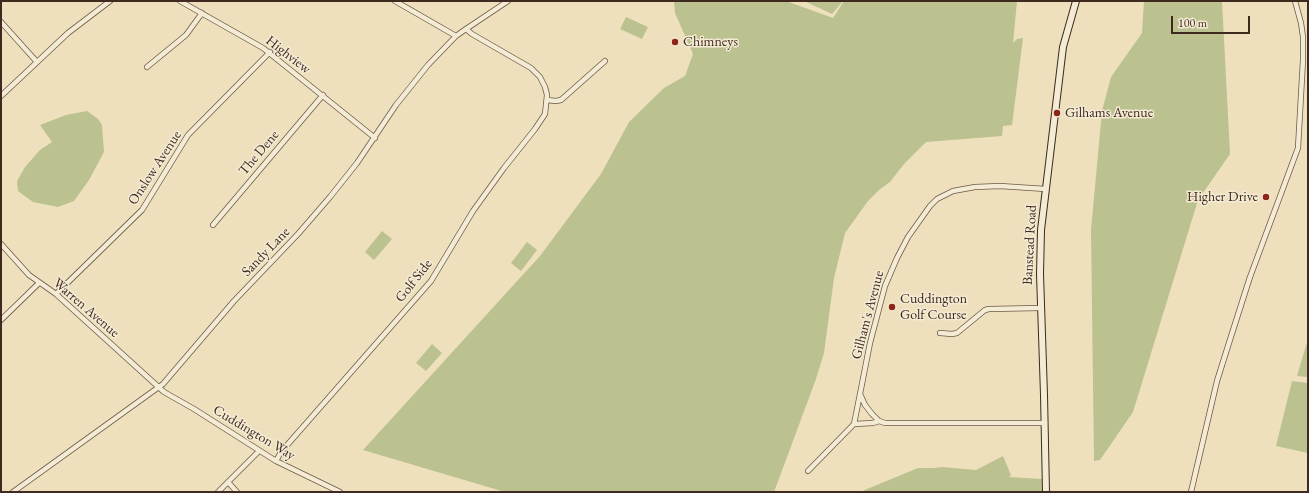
<!DOCTYPE html>
<html>
<head>
<meta charset="utf-8">
<style>
	body { margin:0 }
	#map { position:relative; width:1309px; height:493px; overflow:hidden; background:#eee0bd; font-family:"EB Garamond",serif }
	canvas { display:block }
	.frame { position:absolute; inset:0; border:2px solid #40291f; pointer-events:none }
	.scale { position:absolute; left:1171px; top:16px; width:79px; height:18px; box-sizing:border-box; border:2px solid #40291f; border-top:0; padding-left:5px; font-size:12px; line-height:14px; white-space:nowrap; color:#40291f; -webkit-text-stroke:3px #f4ebd4; paint-order:stroke }
</style>
</head>
<body>
<div id="map">
<canvas width="1309" height="493"></canvas>
<div class="frame"></div>
<div class="scale">100 m</div>
</div>
<script>
const g = document.querySelector('canvas').getContext('2d');
g.lineJoin = 'round';
function fill(path, color) {
  g.fillStyle = color;
  g.fill(path, 'evenodd');
}
function poly(rows) {
  const path = new Path2D();
  for (const r of rows) {
    path.moveTo(r[0], r[1]);
    for (let i = 2; i < r.length; i += 2) path.lineTo(r[i], r[i + 1]);
  }
  return path;
}
function trace(path, color, width, dash) {
  g.strokeStyle = color;
  g.lineWidth = width;
  g.lineCap = dash ? 'butt' : 'round';
  g.setLineDash(dash || []);
  g.stroke(path);
}
function write(font, color, halo, rows, align = 'center') {
  g.font = font + ' "EB Garamond",serif';
  g.lineWidth = 3;
  g.setLineDash([]);
  g.textBaseline = 'middle';
  g.strokeStyle = halo;
  g.fillStyle = color;
  for (const [text, x, y, turn = 0] of rows) {
    g.save();
    g.translate(x, y);
    g.rotate((+turn || 0) * Math.PI / 180);
    g.textAlign = isNaN(turn) ? turn : align;
    if (halo) g.strokeText(text, 0, 0);
    g.fillText(text, 0, 0);
    g.restore();
  }
}
const green = poly([
	[674,1,786,1,833,18,844,1,1017,1,1013,43,1017,39,1023,38,1012,125,1003,126,1002,136,926,142,904,164,890,182,879,190,868,201,845,233,834,278,824,353,816,379,774,492,505,492,363,450,540,256,601,174,629,122,664,88,685,76,693,54,675,13],
	[804,1,843,1,832,14],
	[1144,1,1222,1,1230,154,1198,200,1133,412,1100,460,1094,461,1091,230,1102,111,1111,77,1142,33],
	[626,17,648,27,642,39,620,29],
	[87,111,98,119,102,125,104,152,89,180,74,201,58,207,33,202,18,191,17,181,25,167,40,150,52,142,40,125,66,115],
	[382,231,392,239,374,260,365,252],
	[527,242,537,250,521,271,511,263],
	[1308,339,1308,377,1297,376],
	[432,344,442,353,426,371,416,363],
	[1292,381,1308,383,1308,453,1276,446],
	[1003,456,1011,475,1009,477,1042,479,1043,492,860,492,918,468,933,468,942,467,976,470]
]);
const street = poly([
	[180,1,263,48,375,138],
	[395,1,456,36],
	[1,22,37,62],
	[147,67,186,35,202,13],
	[1,96,68,33,110,1],
	[547,100,556,101,561,100,605,61],
	[213,225,323,95],
	[1,244,29,275,56,294,164,392,194,409,276,461,340,492],
	[56,294,142,210,188,135,270,52],
	[1,320,39,283],
	[940,333,952,334,957,333,985,310,989,309,1040,308],
	[1045,423,885,423,879,421,872,414,865,405,860,394,870,343,885,286,897,258,908,237,930,206,937,199,953,191,975,187,1000,186,1046,189],
	[854,424,873,423,879,421],
	[276,461,281,452,431,281,473,211,504,168,535,129,545,114,547,95,545,87,540,77,531,68,472,34,466,29],
	[808,471,854,424,860,394],
	[228,482,237,492],
	[13,492,163,384,234,301,298,234,330,197,357,163,396,105,428,65,456,36,466,29,508,1],
	[218,492,259,451],
	[1191,492,1217,381,1228,346,1250,277,1298,148,1303,60,1303,37,1301,23,1295,1]
]);
const secondary = poly([
	[1046,492,1044,395,1040,274,1041,230,1063,47,1076,1]
]);
const markers = [
	[675,42,4,"#8f2418"],
	[1057,113,4,"#8f2418"],
	[1266,197,4,"#8f2418"],
	[892,307,4,"#8f2418"]
];
const poiNames = [
	["Chimneys",683,42],
	["Gilhams Avenue",1065,113],
	["Higher Drive",1258,197,"right"],
	["Cuddington",900,299],
	["Golf Course",900,315]
];
const streetNames = [
	["Highview",288,55,38],
	["The Dene",259,153,-50],
	["Onslow Avenue",155,168,-57],
	["Banstead Road",1030,245,-87],
	["Sandy Lane",266,252,-46],
	["Golf Side",414,281,-52],
	["Warren Avenue",86,308,41],
	["Gilham's Avenue",868,315,-75],
	["Cuddington Way",254,433,31]
];
fill(green, '#bbc18f');
trace(street, '#6c5746', 6);
trace(secondary, '#40291f', 8);
trace(street, '#f4ebd4', 4.5);
trace(secondary, '#f4ebd4', 6);
for (const [x, y, r, color] of markers) {
  const dot = new Path2D();
  dot.arc(x, y, r, 0, 2 * Math.PI);
  g.fillStyle = color;
  g.fill(dot);
  trace(dot, '#f4ebd4', 1.5);
}
write('14px', '#40291f', '#f4ebd4', poiNames, 'left');
write('14px', '#40291f', '#f4ebd4', streetNames);
</script>
</body>
</html>
